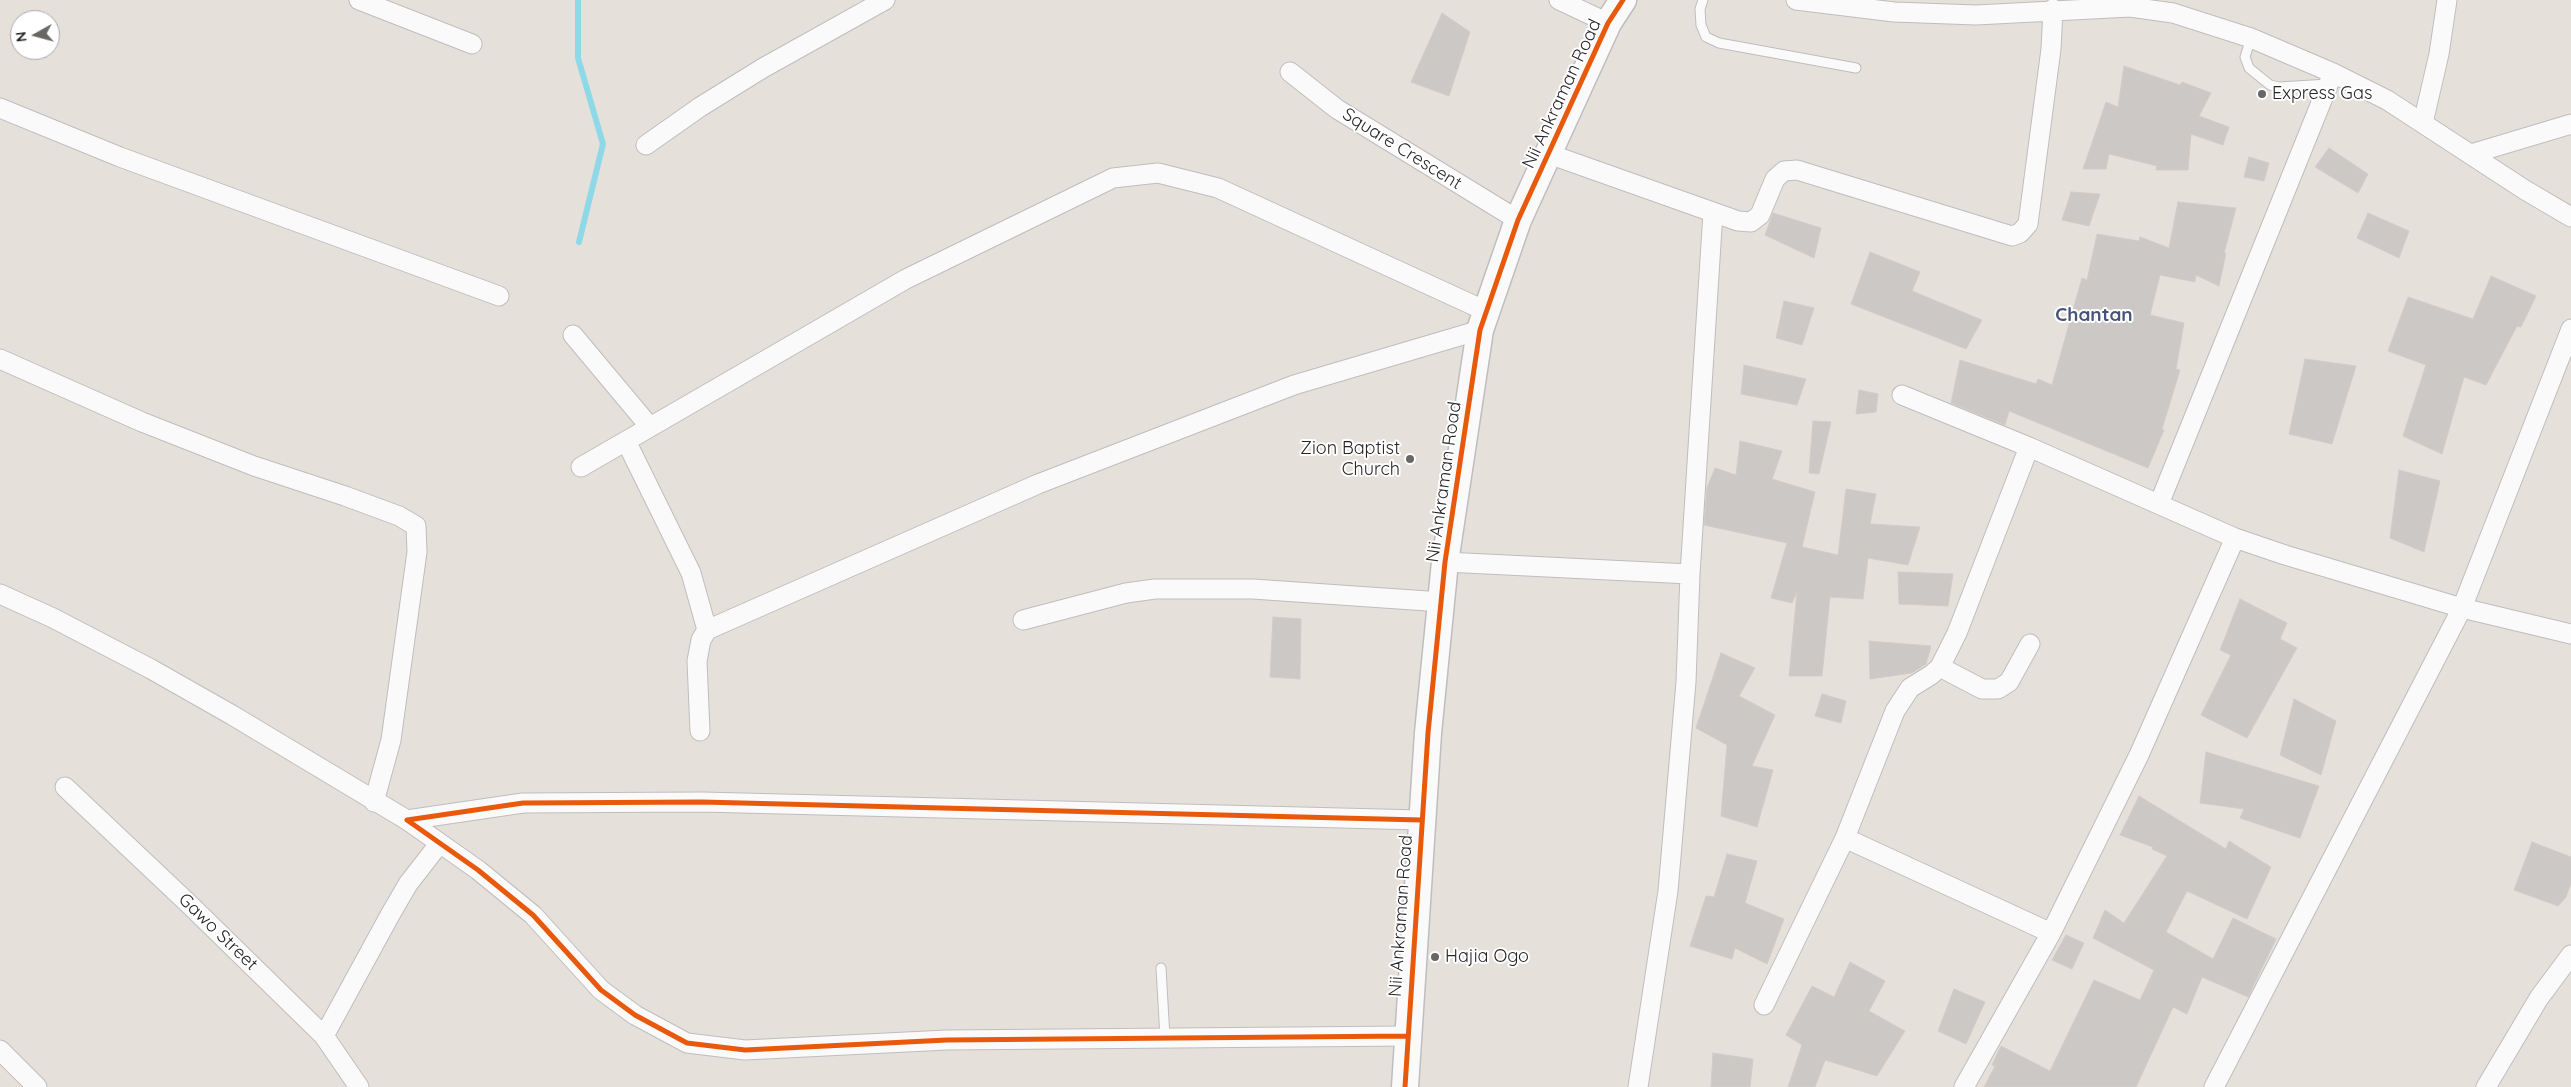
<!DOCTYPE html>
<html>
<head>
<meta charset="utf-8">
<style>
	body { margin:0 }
	#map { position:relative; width:2571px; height:1087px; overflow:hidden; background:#e6e0db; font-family:Quicksand,sans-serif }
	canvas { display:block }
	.north { position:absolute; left:10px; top:10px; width:50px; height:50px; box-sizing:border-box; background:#fff; border:1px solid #a8a8a8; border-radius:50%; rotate:263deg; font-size:14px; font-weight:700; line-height:20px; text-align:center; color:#262626 }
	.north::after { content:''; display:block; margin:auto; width:18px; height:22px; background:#696765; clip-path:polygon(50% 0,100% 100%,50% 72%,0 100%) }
</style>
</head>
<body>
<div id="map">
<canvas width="2571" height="1087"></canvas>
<div class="north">N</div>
</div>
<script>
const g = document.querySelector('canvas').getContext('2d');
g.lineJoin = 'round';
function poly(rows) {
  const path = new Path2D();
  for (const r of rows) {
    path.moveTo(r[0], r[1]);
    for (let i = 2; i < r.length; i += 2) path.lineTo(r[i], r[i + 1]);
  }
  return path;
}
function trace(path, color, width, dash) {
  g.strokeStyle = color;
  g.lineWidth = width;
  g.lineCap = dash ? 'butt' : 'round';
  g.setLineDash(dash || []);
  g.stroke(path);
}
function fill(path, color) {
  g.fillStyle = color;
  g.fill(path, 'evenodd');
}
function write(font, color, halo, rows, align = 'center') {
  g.font = font + ' Quicksand,sans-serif';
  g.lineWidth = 4;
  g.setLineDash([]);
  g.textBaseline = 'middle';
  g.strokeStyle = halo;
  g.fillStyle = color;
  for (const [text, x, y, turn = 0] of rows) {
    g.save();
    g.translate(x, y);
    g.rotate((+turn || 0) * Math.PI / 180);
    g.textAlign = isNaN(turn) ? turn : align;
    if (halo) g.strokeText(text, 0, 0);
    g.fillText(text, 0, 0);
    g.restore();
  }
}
const stream = poly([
	[578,0,578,58,603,144,579,242]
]);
const building = poly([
	[1442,13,1470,32,1449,96,1411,82,1442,13],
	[2124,66,2180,85,2182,82,2211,93,2199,116,2229,127,2223,145,2191,134,2188,170,2156,170,2157,166,2109,154,2106,169,2083,169,2106,102,2118,107,2124,66],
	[2329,148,2368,174,2358,193,2315,167,2329,148],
	[2249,157,2269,163,2264,181,2244,177,2249,157],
	[2071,192,2100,194,2089,226,2062,220,2071,192],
	[2178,202,2236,208,2224,253,2226,253,2219,286,2196,275,2195,282,2160,275,2150,315,2184,323,2176,369,2180,370,2162,429,2164,430,2148,468,2009,411,2005,425,1951,403,1960,360,2036,384,2038,379,2052,385,2082,278,2087,280,2097,234,2139,241,2140,237,2169,248,2178,202],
	[1773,213,1821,228,1814,258,1765,235,1773,213],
	[2368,213,2409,231,2399,258,2357,238,2368,213],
	[1870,252,1920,272,1912,291,1982,320,1966,349,1851,304,1870,252],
	[2491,276,2536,296,2521,327,2517,326,2486,385,2464,377,2442,454,2403,436,2426,365,2388,351,2408,297,2473,319,2491,276],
	[1784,301,1814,308,1802,345,1776,338,1784,301],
	[2305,359,2356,366,2332,444,2289,434,2305,359],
	[1744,365,1806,379,1797,405,1741,394,1744,365],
	[1859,390,1878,394,1876,412,1856,414,1859,390],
	[1813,421,1831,422,1819,474,1809,473,1813,421],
	[1740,441,1782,451,1772,479,1815,492,1802,547,1838,555,1846,489,1876,494,1870,524,1920,527,1908,565,1868,558,1863,599,1830,597,1822,676,1789,676,1797,592,1792,603,1771,598,1787,543,1704,525,1707,488,1715,468,1736,475,1740,441],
	[2399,470,2440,481,2424,552,2390,538,2399,470],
	[1898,572,1953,574,1948,606,1899,604,1898,572],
	[2240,599,2287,623,2280,639,2297,648,2247,738,2201,715,2231,655,2220,650,2240,599],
	[1273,617,1301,619,1300,679,1270,677,1273,617],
	[1869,641,1931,646,1926,664,1912,673,1870,679,1869,641],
	[1721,653,1755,668,1739,696,1775,715,1752,766,1773,770,1757,827,1721,816,1727,745,1696,728,1721,653],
	[1822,694,1846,701,1841,723,1815,716,1822,694],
	[2294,699,2336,721,2321,775,2280,755,2294,699],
	[2206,752,2319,786,2300,838,2240,818,2244,809,2200,803,2206,752],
	[2139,796,2226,849,2229,841,2271,867,2247,919,2187,891,2166,932,2213,959,2233,918,2276,939,2248,997,2202,977,2187,1014,2173,1007,2136,1087,1984,1087,1995,1066,1992,1065,2001,1046,2050,1071,2094,980,2140,1000,2154,970,2093,938,2105,910,2124,923,2167,856,2152,849,2153,847,2120,835,2139,796],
	[2532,842,2571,857,2571,883,2566,897,2558,906,2514,890,2532,842],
	[1727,854,1757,861,1745,903,1784,919,1767,964,1735,948,1732,959,1690,946,1706,896,1714,897,1727,854],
	[2066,935,2084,943,2072,969,2052,960,2066,935],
	[1850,962,1885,981,1869,1011,1905,1031,1877,1076,1825,1060,1815,1087,1788,1087,1802,1045,1786,1035,1812,986,1834,997,1850,962],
	[1954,989,1985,1002,1966,1044,1938,1031,1954,989],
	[1713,1053,1753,1059,1750,1087,1711,1087,1713,1053]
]);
const lane = poly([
	[1703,0,1700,9,1701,25,1706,37,1719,43,1856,68],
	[2251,38,2245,57,2249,68,2270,85,2279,87,2329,84],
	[1161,968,1165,1038]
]);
const street = poly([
	[359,0,472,44],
	[1559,0,1608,23],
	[1796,0,1894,12,1976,15,2130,7,2173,13,2251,38,2333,73,2387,100,2525,190,2571,217],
	[1290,72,1337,109,1518,220],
	[0,108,120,157,499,296],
	[2423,123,2439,54,2447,0],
	[646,145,700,107,763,68,885,0],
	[1549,154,1738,221,1751,222,1760,215,1775,179,1784,171,1797,170,2012,236,2020,233,2028,224,2051,49,2053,9],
	[2471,154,2571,124],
	[573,335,650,427],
	[0,359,142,422,254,466,345,496,399,516,416,526,417,552,391,740,374,802],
	[1902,395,2029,447,2235,538,2285,555,2462,608,2571,634],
	[626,441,691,573,707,630],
	[581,467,906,279,1113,178,1158,173,1218,188,1488,312],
	[2159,504,2333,73],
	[1445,562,1690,574],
	[0,594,53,618,151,669,232,715,407,820],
	[1023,620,1126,593,1155,589,1253,589,1442,602],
	[1940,667,1982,689,1998,689,2009,682,2030,644],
	[700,731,697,661,701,640,707,630,1038,484,1294,385,1480,330],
	[65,787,190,905,324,1036,359,1087],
	[1845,838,2051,933],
	[1764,1005,1845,838,1895,711,1910,688,1931,675,1940,667,1957,633,2029,447],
	[324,1036,390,915,408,884,439,844],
	[1407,1036,947,1040,745,1050,687,1043,635,1015,601,990,533,915,478,870,407,820,523,803,702,802,1421,820],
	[0,1050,37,1087],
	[1638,1087,1668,891,1686,682,1690,574,1713,212],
	[1964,1087,2051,933,2139,755,2235,538],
	[2214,1087,2462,608,2571,329],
	[2486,1087,2539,998,2571,955]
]);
const secondary = poly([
	[1405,1087,1428,733,1445,562,1480,330,1518,220,1608,23,1623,0]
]);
const cycleway = poly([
	[1407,1036,947,1040,745,1050,687,1043,635,1015,601,990,533,915,478,870,407,820,523,803,702,802,1421,820],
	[1405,1087,1428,733,1445,562,1480,330,1518,220,1608,23,1623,0]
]);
const markers = [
	[2262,94,5,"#696765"],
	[1410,459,5,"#696765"],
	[1435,957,5,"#696765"]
];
const streetNames = [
	["Nii Ankraman Road",1562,94,-65],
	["Square Crescent",1402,149,32],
	["Nii Ankraman Road",1444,482,-82],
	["Nii Ankraman Road",1401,916,-86],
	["Gawo Street",218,932,44]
];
const poiNames = [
	["Express Gas",2272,94],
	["Zion Baptist",1400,449,"right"],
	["Church",1400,470,"right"],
	["Hajia Ogo",1445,957]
];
const neighbourhoodNames = [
	["Chantan",2094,315]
];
trace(stream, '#8ed9e8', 6);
fill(building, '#ccc8c5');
trace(building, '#d1ccc8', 1);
trace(lane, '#bfbdbd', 11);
trace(street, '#bfbdbd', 21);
trace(secondary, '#bfbdbd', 29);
trace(lane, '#fbfafa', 9);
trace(street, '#fbfafa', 19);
trace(secondary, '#fbfafa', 26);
trace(cycleway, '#e8590c', 5);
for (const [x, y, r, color] of markers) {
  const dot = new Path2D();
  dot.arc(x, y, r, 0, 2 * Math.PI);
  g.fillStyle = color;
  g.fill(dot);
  trace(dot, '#fff', 2);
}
write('18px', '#262626', '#fff', streetNames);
write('18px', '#262626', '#fff', poiNames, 'left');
write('bold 19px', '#475477', '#fff', neighbourhoodNames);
</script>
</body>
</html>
